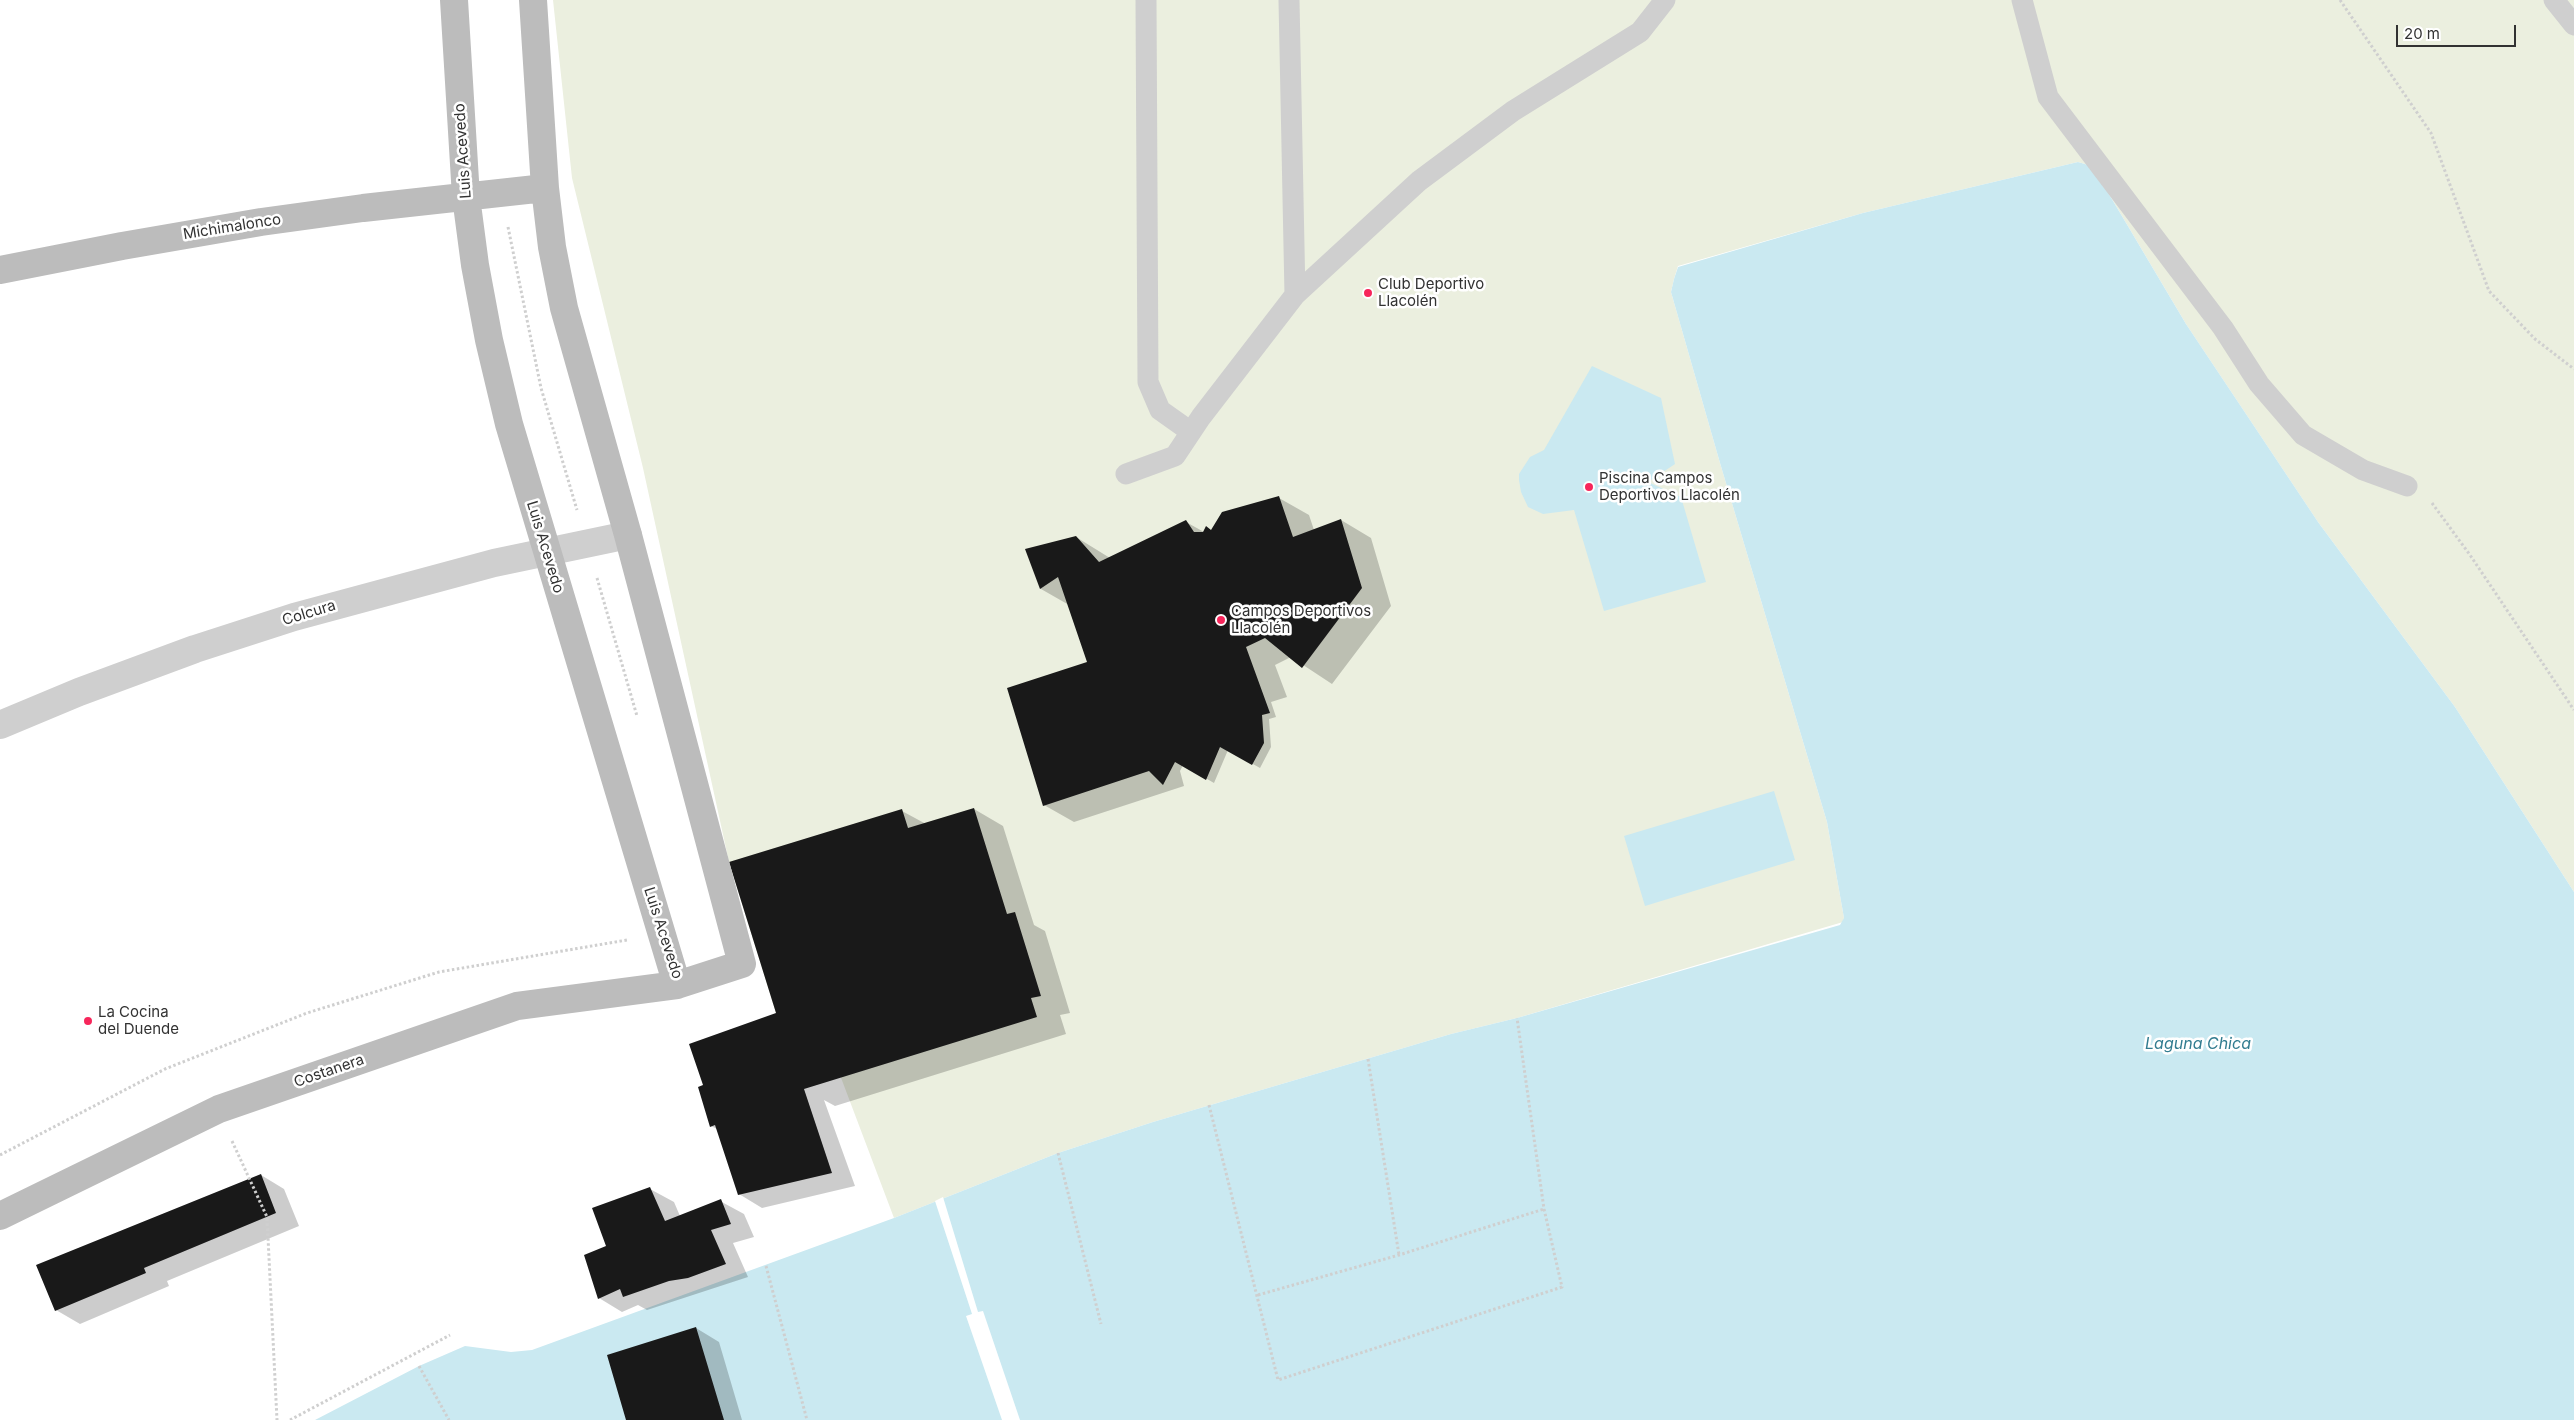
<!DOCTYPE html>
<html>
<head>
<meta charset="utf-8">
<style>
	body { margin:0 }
	#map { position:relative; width:2574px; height:1420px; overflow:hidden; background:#fff; font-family:Inter,sans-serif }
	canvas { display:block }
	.scale { position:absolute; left:2396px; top:25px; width:120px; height:22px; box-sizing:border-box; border:2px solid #323232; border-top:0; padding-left:6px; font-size:15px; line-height:18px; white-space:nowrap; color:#323232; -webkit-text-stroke:4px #fff; paint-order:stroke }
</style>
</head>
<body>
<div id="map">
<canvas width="2574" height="1420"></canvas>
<div class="scale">20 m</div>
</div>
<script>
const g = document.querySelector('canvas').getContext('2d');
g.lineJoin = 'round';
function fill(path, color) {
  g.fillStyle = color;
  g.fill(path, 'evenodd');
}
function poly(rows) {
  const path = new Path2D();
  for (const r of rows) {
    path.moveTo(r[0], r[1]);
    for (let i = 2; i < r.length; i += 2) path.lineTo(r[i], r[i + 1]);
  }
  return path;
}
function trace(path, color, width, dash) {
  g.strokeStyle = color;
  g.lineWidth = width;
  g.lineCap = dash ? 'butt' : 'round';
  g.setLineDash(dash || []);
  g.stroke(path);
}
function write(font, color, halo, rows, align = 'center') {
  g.font = font + ' Inter,sans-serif';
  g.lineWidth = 5;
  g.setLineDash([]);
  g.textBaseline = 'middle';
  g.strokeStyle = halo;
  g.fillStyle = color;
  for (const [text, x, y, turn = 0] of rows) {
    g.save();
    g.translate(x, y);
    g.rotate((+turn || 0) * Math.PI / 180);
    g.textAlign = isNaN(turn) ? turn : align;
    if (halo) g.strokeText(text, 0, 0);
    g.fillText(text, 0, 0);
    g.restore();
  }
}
const green = poly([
	[553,0,2574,0,2574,892,2455,707,2318,522,2186,324,2097,174,2088,165,2078,162,1863,213,1678,266,1674,279,1671,292,1720,463,1827,822,1844,918,1843,922,1517,1018,1451,1034,1153,1122,1058,1153,894,1218,812,1001,776,1013,729,862,643,468,572,178]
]);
const water = poly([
	[2078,162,2088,165,2097,174,2186,324,2318,522,2455,707,2574,892,2574,1420,315,1420,419,1366,465,1346,511,1352,532,1350,894,1218,1058,1153,1153,1122,1451,1034,1517,1018,1840,925,1844,918,1827,822,1720,463,1671,292,1674,279,1678,267,1863,213],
	[1592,366,1661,398,1675,464,1648,482,1681,497,1706,582,1604,611,1574,510,1543,514,1528,507,1521,492,1519,480,1519,474,1530,457,1544,450],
	[1774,791,1795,860,1645,906,1624,836]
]);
const pier = poly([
	[943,1197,978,1312,983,1311,1020,1420,1002,1420,966,1316,972,1314,935,1201]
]);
const shadow = poly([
	[1279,498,1309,515,1314,530,1341,520,1371,538,1391,606,1332,684,1291,657,1275,665,1287,697,1271,702,1276,717,1269,719,1271,747,1260,768,1228,750,1214,783,1183,765,1180,771,1184,786,1074,822,1044,805,1089,663,1069,605,1041,589,1027,550,1076,537,1110,558,1186,522,1204,532,1212,531],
	[974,809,1003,826,1034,925,1045,931,1070,1013,1060,1015,1066,1034,835,1106,824,1100,855,1186,762,1208,739,1194,717,1129,711,1126,704,1086,777,1014,902,811,926,824],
	[261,1175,284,1189,299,1226,167,1281,169,1286,80,1324,56,1310],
	[650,1189,674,1202,680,1216,720,1201,744,1214,754,1237,733,1243,748,1277,647,1310,638,1305,622,1312,599,1298,608,1247],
	[696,1328,719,1342,742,1420,628,1420]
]);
const building = poly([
	[1279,496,1293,537,1341,519,1362,588,1302,668,1265,638,1246,647,1270,713,1262,715,1264,743,1252,765,1220,747,1206,780,1175,762,1163,785,1149,771,1043,806,1007,688,1087,662,1058,577,1040,589,1025,549,1076,536,1099,562,1186,520,1194,532,1203,532,1206,526,1211,530,1222,512],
	[974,808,1007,914,1015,912,1041,996,1031,998,1037,1017,804,1089,832,1173,738,1195,715,1125,710,1127,698,1087,703,1085,689,1044,776,1013,729,862,902,809,908,828],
	[261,1174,276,1213,144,1268,146,1273,55,1311,36,1265],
	[650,1187,665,1221,721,1199,731,1224,711,1230,726,1264,688,1278,669,1281,623,1297,620,1289,598,1299,584,1255,606,1246,592,1208],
	[696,1327,724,1420,626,1420,607,1355]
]);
const path = poly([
	[2340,0,2431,133,2489,291,2535,339,2574,369],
	[508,227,541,388,577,510],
	[2432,503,2470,555,2574,710],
	[597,578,637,716],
	[1368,1059,1399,1255],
	[1209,1105,1278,1380,1562,1287,1544,1209,1517,1018],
	[232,1141,267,1217,277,1420],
	[1058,1153,1101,1324],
	[0,1155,165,1069,307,1013,439,972,627,940],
	[766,1266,807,1420],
	[1258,1295,1399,1255,1544,1209],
	[419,1366,449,1420],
	[290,1420,450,1335]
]);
const lane = poly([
	[1146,0,1148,382,1160,410,1191,432],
	[1289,0,1295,295],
	[2022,0,2048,97,2223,328,2259,384,2303,435,2363,470,2407,486],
	[2554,0,2574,25],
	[1126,474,1175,456,1201,417,1295,295,1419,181,1513,111,1640,32,1665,0]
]);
const street = poly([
	[0,725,79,692,195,649,294,617,494,563,628,535]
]);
const secondary = poly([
	[454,0,466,197,475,265,489,340,509,424,677,985],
	[0,270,122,246,261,222,363,208,545,188],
	[0,1216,219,1109,517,1006,677,985,742,964,628,535,564,308,552,247,545,188,533,0]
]);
const markers = [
	[1368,293,5,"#f7265b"],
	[1589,487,5,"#f7265b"],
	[1221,620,5,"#f7265b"],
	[88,1021,5,"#f7265b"]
];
const streetNames = [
	["Luis Acevedo",463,151,-94],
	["Michimalonco",232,227,-9],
	["Luis Acevedo",545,547,73],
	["Colcura",309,613,-17],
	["Luis Acevedo",663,933,72],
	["Costanera",329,1071,-19]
];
const poiNames = [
	["Club Deportivo",1378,284],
	["Llacolén",1378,301],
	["Piscina Campos",1599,478],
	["Deportivos Llacolén",1599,495],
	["Campos Deportivos",1231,611],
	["Llacolén",1231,628],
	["La Cocina",98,1012],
	["del Duende",98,1029]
];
const waterNames = [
	["Laguna Chica",2198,1044]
];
fill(green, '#ebefdf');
fill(water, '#cae9f1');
fill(pier, '#fff');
fill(shadow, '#0003');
fill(building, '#191919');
trace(path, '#cfcfcf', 3, [2.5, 2.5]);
trace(lane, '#cfcfcf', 21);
trace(street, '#cfcfcf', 28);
trace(secondary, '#bcbcbc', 28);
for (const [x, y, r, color] of markers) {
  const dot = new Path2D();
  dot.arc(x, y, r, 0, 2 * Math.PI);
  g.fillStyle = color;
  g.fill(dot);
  trace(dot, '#fff', 2);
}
write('15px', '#323232', '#fff', streetNames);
write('15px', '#323232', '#fff', poiNames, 'left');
write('italic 16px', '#327c90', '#fff', waterNames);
</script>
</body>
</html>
